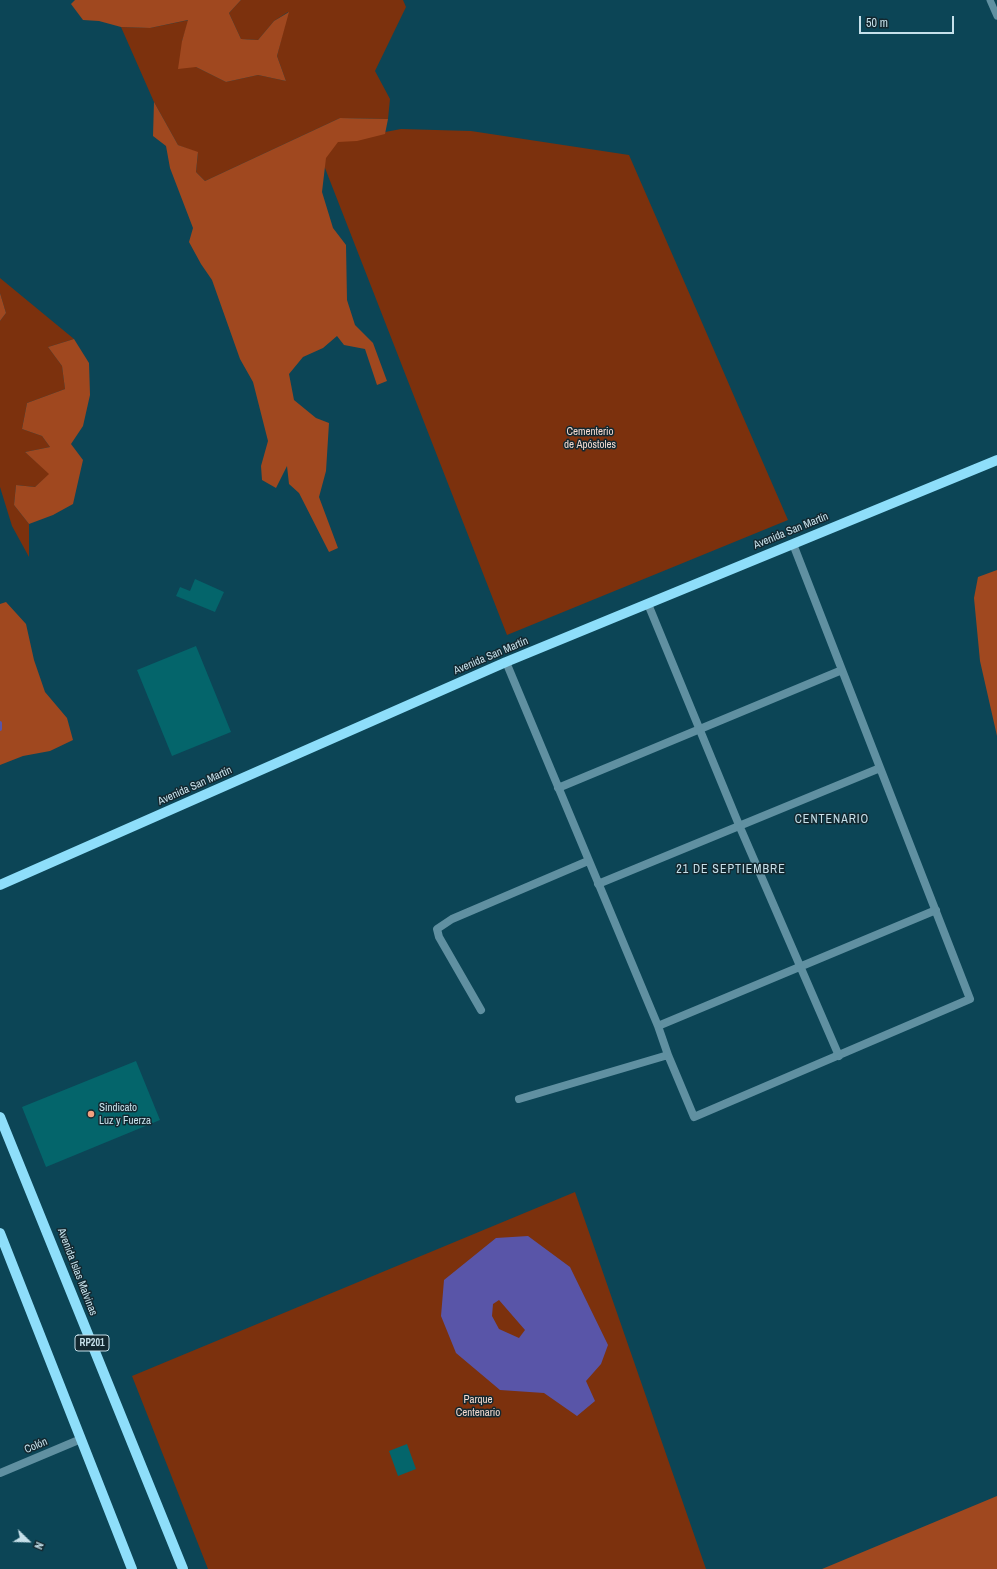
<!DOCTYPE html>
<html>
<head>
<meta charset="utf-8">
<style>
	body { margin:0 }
	#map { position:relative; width:997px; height:1569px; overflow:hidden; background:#0c4556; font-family:"Archivo Narrow",sans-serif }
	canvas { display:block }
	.north { position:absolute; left:8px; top:1521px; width:40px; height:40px; -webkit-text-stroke:3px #132830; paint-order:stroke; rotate:113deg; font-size:11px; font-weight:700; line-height:16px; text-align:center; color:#c6e0ea }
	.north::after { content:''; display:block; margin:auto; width:14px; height:18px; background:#c6e0ea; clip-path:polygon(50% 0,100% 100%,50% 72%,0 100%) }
	.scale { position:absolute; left:859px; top:16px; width:95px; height:18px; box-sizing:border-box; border:2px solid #c6e0ea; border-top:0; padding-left:5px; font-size:12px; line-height:14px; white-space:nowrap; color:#c6e0ea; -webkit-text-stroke:3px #132830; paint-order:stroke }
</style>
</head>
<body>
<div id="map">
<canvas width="997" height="1569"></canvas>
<div class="north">N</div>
<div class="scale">50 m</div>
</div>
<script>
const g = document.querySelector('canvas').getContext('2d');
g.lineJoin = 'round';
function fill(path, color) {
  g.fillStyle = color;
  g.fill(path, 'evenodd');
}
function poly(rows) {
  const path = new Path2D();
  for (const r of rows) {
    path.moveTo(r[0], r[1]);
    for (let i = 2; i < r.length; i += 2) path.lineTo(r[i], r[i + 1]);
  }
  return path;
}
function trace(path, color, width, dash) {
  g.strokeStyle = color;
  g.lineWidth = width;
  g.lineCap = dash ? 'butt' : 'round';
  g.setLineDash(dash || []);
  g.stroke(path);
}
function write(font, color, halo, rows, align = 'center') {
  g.font = font + ' "Archivo Narrow",sans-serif';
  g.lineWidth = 3;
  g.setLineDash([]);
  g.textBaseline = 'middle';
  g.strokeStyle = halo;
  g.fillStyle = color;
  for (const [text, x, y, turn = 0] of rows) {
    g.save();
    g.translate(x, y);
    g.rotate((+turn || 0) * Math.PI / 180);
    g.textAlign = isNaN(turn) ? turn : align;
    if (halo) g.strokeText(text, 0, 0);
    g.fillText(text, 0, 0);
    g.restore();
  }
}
const green = poly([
	[241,0,403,0,406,7,375,71,390,99,388,119,340,118,205,181,196,172,198,153,178,145,154,102,121,27,150,28,189,20,182,41,196,67,226,82,258,75,286,81,277,56,288,12,274,21,258,40,241,39,229,13],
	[401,129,471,131,629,155,788,520,507,635,316,145],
	[0,278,74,339,48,347,62,366,65,389,27,403,22,429,42,436,50,447,25,452,50,474,35,487,16,485,14,505,29,524,29,557,12,526,0,487,0,321,6,313,0,293],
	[575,1192,706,1569,208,1569,132,1376]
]);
const forest = poly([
	[75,0,241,0,229,13,241,39,258,40,274,21,289,12,277,56,286,81,258,75,226,82,196,67,178,69,182,41,188,20,150,28,121,27,99,21,83,20,71,4],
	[154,102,178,145,198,152,196,172,205,181,340,118,388,119,385,134,357,141,338,142,326,158,322,192,333,228,346,245,347,300,355,325,373,343,387,381,377,385,365,349,344,345,337,336,323,348,303,357,289,374,294,400,316,418,329,423,326,471,319,497,338,548,329,552,299,493,289,484,287,466,276,488,262,480,261,466,268,441,253,382,240,359,212,280,201,264,189,242,193,228,170,168,166,146,153,136],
	[0,293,6,313,0,321],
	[74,339,89,363,90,395,83,426,71,444,83,460,73,504,53,515,29,524,14,505,16,485,35,487,49,474,25,452,50,447,42,436,22,429,27,403,65,389,62,366,48,347],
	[997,570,997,736,980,661,974,598,978,577],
	[6,602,26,624,34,660,45,692,67,718,73,740,50,751,23,756,0,765,0,604],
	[997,1496,997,1569,822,1569]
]);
const water = poly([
	[528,1236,570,1267,608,1345,601,1364,586,1381,595,1401,577,1416,544,1393,500,1390,456,1353,441,1316,444,1280,496,1238],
	[499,1300,525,1330,519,1338,499,1329,492,1316,493,1304]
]);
const stream = poly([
	[0,723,0,729]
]);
const building = poly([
	[195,579,224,592,215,612,176,596,180,587,190,591],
	[196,646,231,732,172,756,137,670],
	[136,1061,160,1120,46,1167,22,1107],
	[407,1444,416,1469,398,1476,389,1451]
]);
const lane = poly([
	[990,0,997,16]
]);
const street = poly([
	[648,604,739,825,839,1056],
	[506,662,658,1026,668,1055,694,1117,970,999,793,544],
	[558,788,842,670],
	[598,884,880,768],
	[481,1010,439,937,437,929,452,919,588,861],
	[658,1026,936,910],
	[519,1099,668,1055],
	[0,1473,81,1439]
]);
const primary = poly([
	[0,885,506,662,997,460],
	[0,1117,183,1569],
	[0,1233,132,1569]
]);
const markers = [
	[91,1114,4,"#f2a07f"]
];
const shields = [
	[92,1343,34]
];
const shieldNames = [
	["RP201",92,1343]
];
const parkNames = [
	["Cementerio",590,432],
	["de Apóstoles",590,445],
	["Parque",478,1400],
	["Centenario",478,1413]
];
const streetNames = [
	["Avenida San Martín",791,531,-22],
	["Avenida San Martín",491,656,-23],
	["Avenida San Martín",195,786,-24],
	["Avenida Islas Malvinas",77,1272,69],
	["Colón",36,1446,-23]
];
const poiNames = [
	["Sindicato",99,1108],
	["Luz y Fuerza",99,1121]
];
const neighbourhoodNames = [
	["CENTENARIO",832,820],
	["21 DE SEPTIEMBRE",731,870]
];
fill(green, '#7c310d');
fill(forest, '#a0481f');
fill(water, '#5955a8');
trace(stream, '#5955a8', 4);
fill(building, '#04656b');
trace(lane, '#6090a1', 7);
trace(street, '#6090a1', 8);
trace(primary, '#8edefa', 10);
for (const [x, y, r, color] of markers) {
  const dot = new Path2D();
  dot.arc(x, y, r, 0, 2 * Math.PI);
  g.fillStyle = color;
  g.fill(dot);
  trace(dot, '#132830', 1.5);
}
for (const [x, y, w] of shields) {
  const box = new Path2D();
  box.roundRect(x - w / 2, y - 8, w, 16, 3);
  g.fillStyle = '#132830';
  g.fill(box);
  trace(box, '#c6e0ea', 1);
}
write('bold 10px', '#c6e0ea', null, shieldNames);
write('11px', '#f2d9cf', '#132830', parkNames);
write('11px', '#c6e0ea', '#132830', streetNames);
write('11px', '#c6e0ea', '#132830', poiNames, 'left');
g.letterSpacing = '1px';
write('12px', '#c6e0ea', '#132830', neighbourhoodNames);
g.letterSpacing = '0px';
</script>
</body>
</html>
